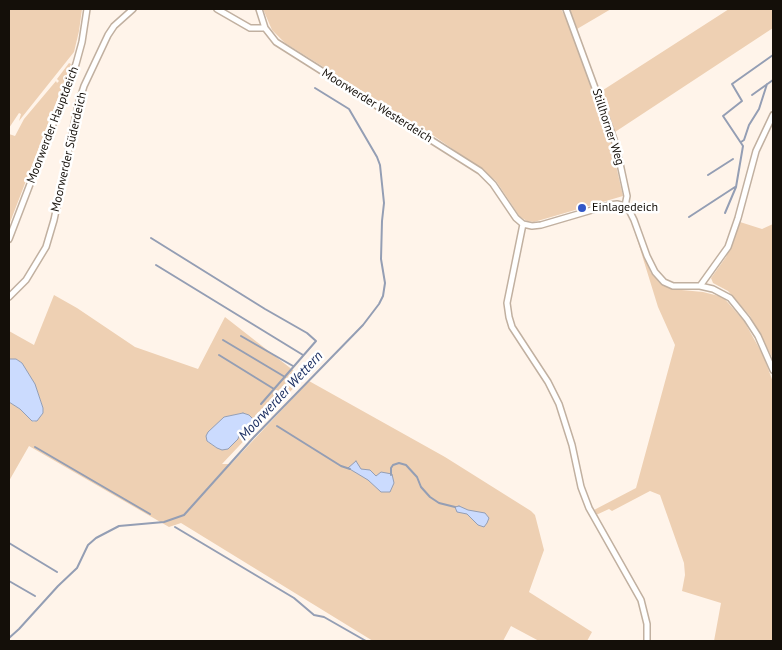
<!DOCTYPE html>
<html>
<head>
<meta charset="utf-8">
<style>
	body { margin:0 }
	#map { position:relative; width:782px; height:650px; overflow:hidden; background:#fff4ea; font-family:"PT Sans",sans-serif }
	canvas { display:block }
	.frame { position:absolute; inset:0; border:10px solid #140f09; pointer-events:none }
</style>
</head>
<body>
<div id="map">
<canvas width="782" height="650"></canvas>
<div class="frame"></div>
</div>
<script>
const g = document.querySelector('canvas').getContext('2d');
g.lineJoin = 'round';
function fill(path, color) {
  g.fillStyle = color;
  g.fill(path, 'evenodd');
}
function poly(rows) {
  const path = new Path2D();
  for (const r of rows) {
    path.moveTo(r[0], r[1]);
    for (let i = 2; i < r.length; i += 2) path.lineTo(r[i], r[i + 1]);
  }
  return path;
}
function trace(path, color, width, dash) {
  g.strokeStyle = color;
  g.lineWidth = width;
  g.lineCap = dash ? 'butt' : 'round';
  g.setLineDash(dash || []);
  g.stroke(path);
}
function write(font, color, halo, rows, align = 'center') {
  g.font = font + ' "PT Sans",sans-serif';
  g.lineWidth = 5;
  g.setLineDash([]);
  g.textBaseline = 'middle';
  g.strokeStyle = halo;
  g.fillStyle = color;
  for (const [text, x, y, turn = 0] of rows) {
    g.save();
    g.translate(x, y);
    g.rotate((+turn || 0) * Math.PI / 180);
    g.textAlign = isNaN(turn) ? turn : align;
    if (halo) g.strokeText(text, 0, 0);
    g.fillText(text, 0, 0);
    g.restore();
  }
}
const green = poly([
	[9,9,82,9,79,31,74,52,19,121,21,114,19,113,9,128],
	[263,9,561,9,569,24,609,135,623,196,534,222,527,221,520,217,496,181,481,169,434,136,285,43,272,30],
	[568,9,611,9,577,29],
	[729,9,773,9,773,28,615,132,600,92],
	[69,63,71,64,9,225,9,134,15,136,24,119,56,81,57,83,59,81,57,79],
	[740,222,762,229,773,224,773,359,750,316,728,291,713,283,711,278,726,257],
	[633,226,651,273,671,289,703,292,723,297,744,321,763,355,773,382,773,641,714,641,721,603,682,591,685,575,684,563,660,495,650,491,612,511,609,509,596,515,594,510,636,488,675,345,658,307],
	[54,295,77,308,135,347,198,369,225,317,303,378,222,464,231,464,309,381,445,457,531,511,535,515,544,550,529,592,592,632,587,641,539,641,511,626,503,641,373,641,181,523,169,527,29,446,9,481,9,402,20,409,32,421,34,422,43,413,43,408,38,393,22,363,16,359,9,359,9,331,34,345],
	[243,413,249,415,253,419,251,426,240,432,238,439,228,449,217,448,207,441,224,417]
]);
const water = poly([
	[9,359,16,359,22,363,35,384,43,408,43,413,37,421,32,421,20,409,9,402,9,359],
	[243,413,249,415,253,419,254,423,249,428,240,432,238,439,228,449,222,450,217,448,207,441,206,436,208,432,224,417,243,413],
	[356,461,361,469,370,470,376,476,381,472,392,474,394,483,390,492,381,492,368,480,348,468,356,461],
	[459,506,468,510,485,513,489,518,487,523,484,527,478,525,467,514,457,512,455,507,459,506]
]);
const stream = poly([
	[752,95,773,80],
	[741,142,744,140,749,125,759,109,767,84],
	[708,175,733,159],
	[725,213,736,187,743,146,723,116,742,101,732,84,773,55],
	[689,217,735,187],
	[151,238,265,309,307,333,316,341,261,404],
	[156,265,303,355],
	[241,336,293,366],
	[223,340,285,377],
	[219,355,274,389],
	[277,426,341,466,350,469],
	[35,447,150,514],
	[391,475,391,468,393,465,399,463,406,465,417,477,421,487,430,497,439,503,455,507],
	[175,527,294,598,314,615,324,617,366,641],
	[9,543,57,572],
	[9,581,35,596],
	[9,638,19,629,58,586,77,568,88,545,96,538,119,526,164,522,184,515,253,438,363,325,379,304,383,296,385,283,381,259,382,221,384,203,380,165,377,157,349,109,315,88]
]);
const minor = poly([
	[217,9,250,28,265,28],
	[259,9,265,28,276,42,480,171,493,184,516,218,523,224,532,226,541,225,609,205,617,204,625,206],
	[566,9,616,145,627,196,625,206],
	[625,206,630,212,634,220,647,256,655,272,664,282,673,286,700,286,713,289,730,298,747,319,758,336,773,370],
	[523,224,507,303,509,317,512,327,548,382,559,404,572,445,581,487,589,508,641,600,647,624,647,641],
	[9,239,76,64,82,42,87,9],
	[700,286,728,247,738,218,756,151,773,115],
	[9,297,26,280,46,247,54,220,78,105,84,86,108,35,114,26,133,9]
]);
const markers = [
	[582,208,5,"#3257c7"]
];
const streetNames = [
	["Moorwerder Westerdeich",377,106,32],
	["Moorwerder Hauptdeich",53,125,-69],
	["Stillhorner Weg",608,127,72],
	["Moorwerder Süderdeich",69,152,-77]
];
const poiNames = [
	["Einlagedeich",592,208]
];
const waterNames = [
	["Moorwerder Wettern",281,396,-47]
];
fill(green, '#eed0b3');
fill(water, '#cbdbfe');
trace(water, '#949eb4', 1);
trace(stream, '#949eb4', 2);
trace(minor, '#c1b0a0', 8);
trace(minor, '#fff', 5);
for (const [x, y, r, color] of markers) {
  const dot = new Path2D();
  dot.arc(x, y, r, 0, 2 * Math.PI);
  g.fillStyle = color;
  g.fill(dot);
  trace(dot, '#fff', 2);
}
write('12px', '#140f09', '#fff', streetNames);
write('12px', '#140f09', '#fff', poiNames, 'left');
write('italic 14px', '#1d3063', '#fff', waterNames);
</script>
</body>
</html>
